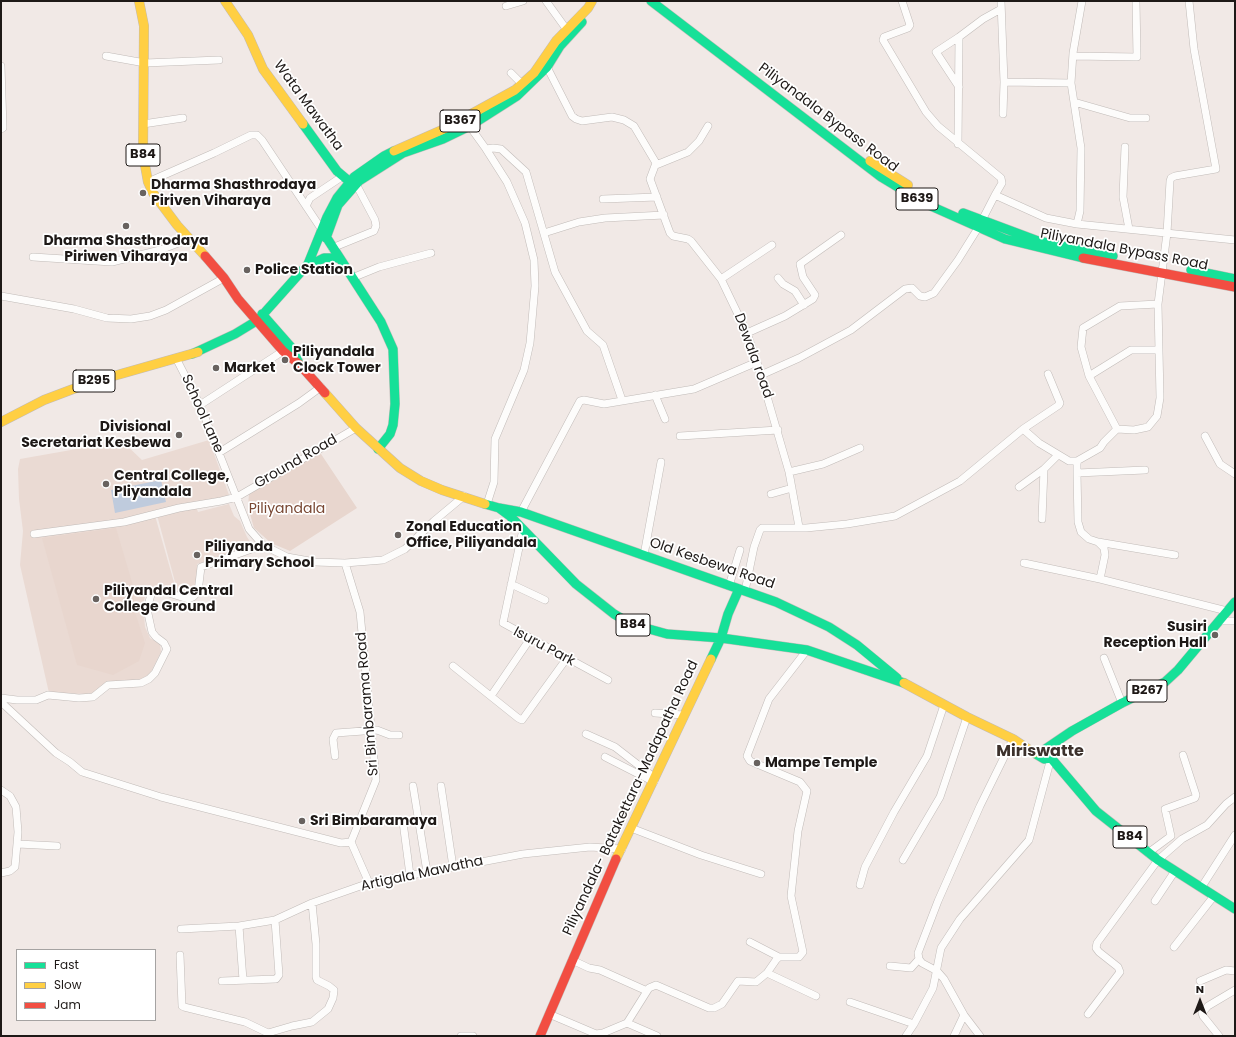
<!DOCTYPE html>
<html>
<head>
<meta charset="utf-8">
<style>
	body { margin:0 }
	#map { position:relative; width:1236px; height:1037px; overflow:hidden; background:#f1e9e6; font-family:Poppins,sans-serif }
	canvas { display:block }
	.frame { position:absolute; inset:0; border:2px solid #1e1917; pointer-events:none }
	.legend { position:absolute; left:16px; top:949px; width:140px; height:72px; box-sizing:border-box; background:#fff; border:1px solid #a5a3a2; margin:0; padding:5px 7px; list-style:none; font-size:12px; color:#1e1917 }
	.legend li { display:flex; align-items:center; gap:8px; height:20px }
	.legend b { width:20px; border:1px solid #a5a3a2 }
	.north { position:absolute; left:1180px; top:981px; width:40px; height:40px; -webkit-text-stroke:3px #fff; paint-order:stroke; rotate:0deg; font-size:11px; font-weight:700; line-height:16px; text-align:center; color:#1e1917 }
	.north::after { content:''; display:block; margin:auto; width:14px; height:18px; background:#1e1917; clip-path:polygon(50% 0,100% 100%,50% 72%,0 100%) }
</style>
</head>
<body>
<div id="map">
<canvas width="1236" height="1037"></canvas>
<div class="frame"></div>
<ul class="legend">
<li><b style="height:5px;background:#16e098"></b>Fast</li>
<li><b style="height:5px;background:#ffcf43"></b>Slow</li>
<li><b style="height:5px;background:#f24e42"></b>Jam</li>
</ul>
<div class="north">N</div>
</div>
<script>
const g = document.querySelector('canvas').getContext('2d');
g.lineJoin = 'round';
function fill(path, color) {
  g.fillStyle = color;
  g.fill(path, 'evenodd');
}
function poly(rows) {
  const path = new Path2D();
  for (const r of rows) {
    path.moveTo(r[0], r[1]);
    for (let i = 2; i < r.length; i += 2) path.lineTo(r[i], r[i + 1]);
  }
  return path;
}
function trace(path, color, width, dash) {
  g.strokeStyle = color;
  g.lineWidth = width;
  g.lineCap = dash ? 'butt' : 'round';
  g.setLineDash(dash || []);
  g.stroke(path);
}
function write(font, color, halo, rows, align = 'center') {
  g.font = font + ' Poppins,sans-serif';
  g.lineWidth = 3.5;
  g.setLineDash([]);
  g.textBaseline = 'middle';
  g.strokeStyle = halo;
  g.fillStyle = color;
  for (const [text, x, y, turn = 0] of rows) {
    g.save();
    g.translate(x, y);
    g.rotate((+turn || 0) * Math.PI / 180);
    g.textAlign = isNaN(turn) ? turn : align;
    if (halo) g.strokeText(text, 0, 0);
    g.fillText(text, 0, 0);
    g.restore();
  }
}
const built = poly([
	[209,440,229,495,224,498,201,501,154,512,177,593,157,587,151,588,146,594,143,603,145,627,150,638,160,644,161,652,150,674,144,679,97,691,90,694,49,693,20,565,23,531,19,499,18,469,20,459,122,441,142,460],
	[229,504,234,516,240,521,247,537,253,546,197,564,198,574,193,592,185,595,178,593,157,515,196,506,198,512]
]);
const green = poly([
	[319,451,357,508,290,551,271,543,254,528,248,507,249,493],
	[116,528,134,589,134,609,145,643,139,661,113,675,77,665,42,538]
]);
const water = poly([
	[161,480,166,502,115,513,111,490]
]);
const street = poly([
	[546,1,567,30],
	[902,1,910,25,908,28,884,37,883,40,926,112,938,126,1001,178,1002,183,995,195],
	[1001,1,1004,82,1003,114],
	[506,6,523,1],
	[106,56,145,63,219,60],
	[1073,56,1137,57,1136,1],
	[544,65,547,67,572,116,576,119,582,121,612,117,624,120,634,126,656,163,650,179,670,233,673,236,688,239,691,241,721,279,747,333,757,362,789,472,799,527],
	[1,66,3,128,1,129],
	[511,73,522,84],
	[1004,82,1071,83],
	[959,87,936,52,959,37],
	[1074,102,1130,118,1146,118],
	[143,124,183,118],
	[468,124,486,149,493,148,501,149,526,172,555,272,587,331,603,345,622,400],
	[958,144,959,37,983,19,1001,9],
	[1125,147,1123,197,1129,229],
	[486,149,507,182,525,223,534,260,535,286,530,343,524,370,495,439,494,482,487,504],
	[656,165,688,152,699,141,708,126],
	[148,182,214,153,251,135,257,135,262,140,322,230],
	[603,199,657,197],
	[306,206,310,198,343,176],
	[1077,224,1080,211,1081,148,1071,83,1073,53,1082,1],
	[544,233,579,222,605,218,664,215],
	[332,248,374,231,376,226,375,220,356,184],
	[33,257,112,262,160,250,189,239],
	[352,278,379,267,431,253],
	[778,278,783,284,795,291,804,305],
	[721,279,772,245],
	[1,296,74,309,107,318,131,319,150,316,166,310,224,278],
	[747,333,785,316,813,299,815,295,803,277,800,264,841,235],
	[176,358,200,405,249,529,263,545,287,557,315,562,345,563,383,560,405,549,434,521,464,496],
	[761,375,799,358,851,330,905,289,912,288,920,296,925,297,934,293,958,260,978,228,995,195,1046,218,1077,224,1235,240],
	[1089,376,1131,350,1159,350],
	[655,395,665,419],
	[200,405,283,351],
	[1023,429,1039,443,1069,461,1077,461,1100,448,1104,442,1117,429,1134,430,1148,427,1157,416,1160,398,1158,304,1167,233,1170,181,1171,178,1175,176,1216,169,1194,49,1189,1],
	[1117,429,1089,376,1081,347,1083,328,1120,306,1158,304],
	[680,436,778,430],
	[1205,436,1220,464,1235,474],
	[220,452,299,403,321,387],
	[1077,461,1077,473,1145,470],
	[789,472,823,464,860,448],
	[1077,473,1078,522,1081,532,1089,539,1098,542,1104,548,1105,555,1100,579,1227,611],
	[1019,487,1044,469],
	[771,494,792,488],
	[521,512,580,401,584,400,604,404,694,389,757,362],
	[1042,519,1044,469,1058,455],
	[523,529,503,623,608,680],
	[34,534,124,522,179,508,221,501,237,497,356,428],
	[1098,542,1175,555],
	[644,555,661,462],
	[345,563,360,612,376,780,351,842],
	[1024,563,1100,579],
	[511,584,545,600],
	[729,586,740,550],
	[745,591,754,547,760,530,762,528,806,528,847,524,895,516,960,481,1023,429,1059,405,1060,403,1048,374],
	[1219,621,1235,621],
	[1104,658,1122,703],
	[453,666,518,718,522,720,567,658],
	[491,696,530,639],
	[1,698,17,700,36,700,48,695,79,698,93,697,108,685,141,683,149,679,155,673,167,649,164,643,156,637,152,632,147,609,152,591,159,590,188,599,193,597,198,592,201,567,263,545],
	[1,702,56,753,70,762,82,772,161,797,341,843,351,842],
	[655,713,684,715],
	[586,734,615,747,655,778],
	[335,756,333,739,336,733,377,730,390,735,399,735],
	[605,757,654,782],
	[413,786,427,872],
	[441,786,453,867],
	[1,790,10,796,16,807,18,832,15,867,10,871,1,873],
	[403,822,410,875],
	[631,828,701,855,761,874],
	[351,842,369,883],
	[18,844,57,846],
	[1148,853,1171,836,1165,809,1195,798,1196,795,1183,755],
	[903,860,940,797,967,717],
	[860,885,865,867,894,812,927,756,944,705],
	[1201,888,1235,835],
	[1155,901,1175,871],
	[239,926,243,980],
	[181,929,239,926,275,920,312,903,369,883,476,863,523,854,590,847,622,849],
	[750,942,779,957],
	[1174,947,1214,896],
	[180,955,182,1006,184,1007,245,1022,268,1033,292,1026,312,1022,328,1009,333,998,334,990,329,986,317,980,316,977,316,944,312,903],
	[572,960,589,968,600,970,647,991],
	[890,966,911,968,919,959],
	[767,973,816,996],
	[222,981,276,979,279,975,275,920],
	[1200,981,1226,970,1235,971],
	[850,1002,914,1024],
	[549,1014,596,1034,603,1033,627,1023,649,988,656,985,709,1008,714,1008,722,1004,738,981,756,982,767,973,776,960,779,957,799,957,803,952,791,896,798,831,807,791,800,782,750,761,747,756,769,699,807,650],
	[1088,1014,1120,972,1118,967,1099,952,1096,948,1097,943,1158,860,1182,839,1207,825,1226,804,1235,797],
	[964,1015,980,1036],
	[627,1023,657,1036],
	[461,1036,473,1036],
	[906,1036,914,1024,933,988,941,948,960,919,1029,840,1051,758],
	[954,1036,964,1015,944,979,937,971,922,963,919,959,918,953,938,901,980,806,1013,739],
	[1219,1036,1203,1016,1202,1013,1208,1006,1235,990]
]);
const fast = poly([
	[651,1,881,177,924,203,1005,239,1083,258],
	[303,124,337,171,350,182],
	[963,213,1038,241,1113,256],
	[323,232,381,322,393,349,395,404,393,425,390,434,378,449],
	[326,238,338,205,359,181,403,153,443,139,470,126,517,96,547,67,560,46,582,22],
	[314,263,324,258,339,258],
	[1191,270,1235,279],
	[262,314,291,347,298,361],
	[192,354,235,334,258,320,308,264,327,217,337,198,354,177,384,156,394,151],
	[485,504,499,508,510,516,576,584,614,614,631,624,667,634,721,638,807,650,904,683],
	[499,508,521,512,776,602,829,627,857,645,897,678],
	[711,659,721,638,728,614,739,589],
	[1034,753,1044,759,1051,758,1096,811,1158,860,1235,909],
	[1038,754,1072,731,1122,703,1165,682,1178,670,1235,602]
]);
const slow = poly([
	[139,1,144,26,143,154,148,182,153,193,177,225,205,256],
	[225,1,248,35,263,69,303,124],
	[394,151,444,129,515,90,534,73,556,41,588,8,592,1],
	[870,161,908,185],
	[325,393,356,428,400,468,421,481,442,490,485,504],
	[1,422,44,400,89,383,198,352],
	[904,683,967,717,1013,739,1034,753],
	[616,859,711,659]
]);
const jam = poly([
	[205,256,224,278,238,299,283,351,300,365,325,393],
	[1083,258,1235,287],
	[540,1036,616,859]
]);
const markers = [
	[143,193,4,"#68625f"],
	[126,226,4,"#68625f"],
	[247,270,4,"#68625f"],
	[285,360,4,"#68625f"],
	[216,368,4,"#68625f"],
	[179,435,4,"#68625f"],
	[106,484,4,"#68625f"],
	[398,535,4,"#68625f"],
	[197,555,4,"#68625f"],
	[96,599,4,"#68625f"],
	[1215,635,4,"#68625f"],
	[757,763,4,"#68625f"],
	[302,821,4,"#68625f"]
];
const shields = [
	[460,121,40],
	[143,155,34],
	[917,199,42],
	[94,381,42],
	[633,625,34],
	[1147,691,40],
	[1130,837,34]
];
const shieldNames = [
	["B367",460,121],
	["B84",143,155],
	["B639",917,199],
	["B295",94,381],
	["B84",633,625],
	["B267",1147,691],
	["B84",1130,837]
];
const streetNames = [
	["Wata Mawatha",308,106,54],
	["Piliyandala Bypass Road",828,118,37],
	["Piliyandala Bypass Road",1124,250,11],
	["Dewala road",753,356,70],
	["School Lane",202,414,66],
	["Ground Road",296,462,-30],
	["Old Kesbewa Road",712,564,19],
	["Isuru Park",544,647,28],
	["Sri Bimbarama Road",368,704,-95],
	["Piliyandala- Batakettara-Madapatha Road",631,798,-65],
	["Artigala Mawatha",422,874,-12]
];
const poiNames = [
	["Dharma Shasthrodaya",151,185],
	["Piriven Viharaya",151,201],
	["Dharma Shasthrodaya",126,241,"center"],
	["Piriwen Viharaya",126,257,"center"],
	["Police Station",255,270],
	["Piliyandala",293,352],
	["Clock Tower",293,368],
	["Market",224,368],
	["Divisional",171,427,"right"],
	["Secretariat Kesbewa",171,443,"right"],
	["Central College,",114,476],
	["Pliyandala",114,492],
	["Zonal Education",406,527],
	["Office, Piliyandala",406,543],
	["Piliyanda",205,547],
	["Primary School",205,563],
	["Piliyandal Central",104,591],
	["College Ground",104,607],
	["Susiri",1207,627,"right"],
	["Reception Hall",1207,643,"right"],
	["Mampe Temple",765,763],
	["Sri Bimbaramaya",310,821]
];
const parkNames = [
	["Piliyandala",287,509]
];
const quarterNames = [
	["Miriswatte",1040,752]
];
fill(built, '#eadad3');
fill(green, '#e8d6ce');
fill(water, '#bfcbdd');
trace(street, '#c1bbb8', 8);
trace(fast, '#c1bbb8', 10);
trace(slow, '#c1bbb8', 10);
trace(jam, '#c1bbb8', 10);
trace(street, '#fdfcfb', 7);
trace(fast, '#16e098', 9);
trace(slow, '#ffcf43', 9);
trace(jam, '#f24e42', 9);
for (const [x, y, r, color] of markers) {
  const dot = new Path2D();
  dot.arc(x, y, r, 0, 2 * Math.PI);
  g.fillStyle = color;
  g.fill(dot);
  trace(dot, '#fff', 1.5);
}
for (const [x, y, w] of shields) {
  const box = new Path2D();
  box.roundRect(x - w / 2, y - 11, w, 22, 3);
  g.fillStyle = '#fff';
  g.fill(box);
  trace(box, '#1e1917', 1);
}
write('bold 13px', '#1e1917', null, shieldNames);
write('14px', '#1e1917', '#fff', streetNames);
write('bold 14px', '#1e1917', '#fff', poiNames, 'left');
write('14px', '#794833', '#fff', parkNames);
write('bold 16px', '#3c312c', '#fff', quarterNames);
</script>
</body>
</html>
